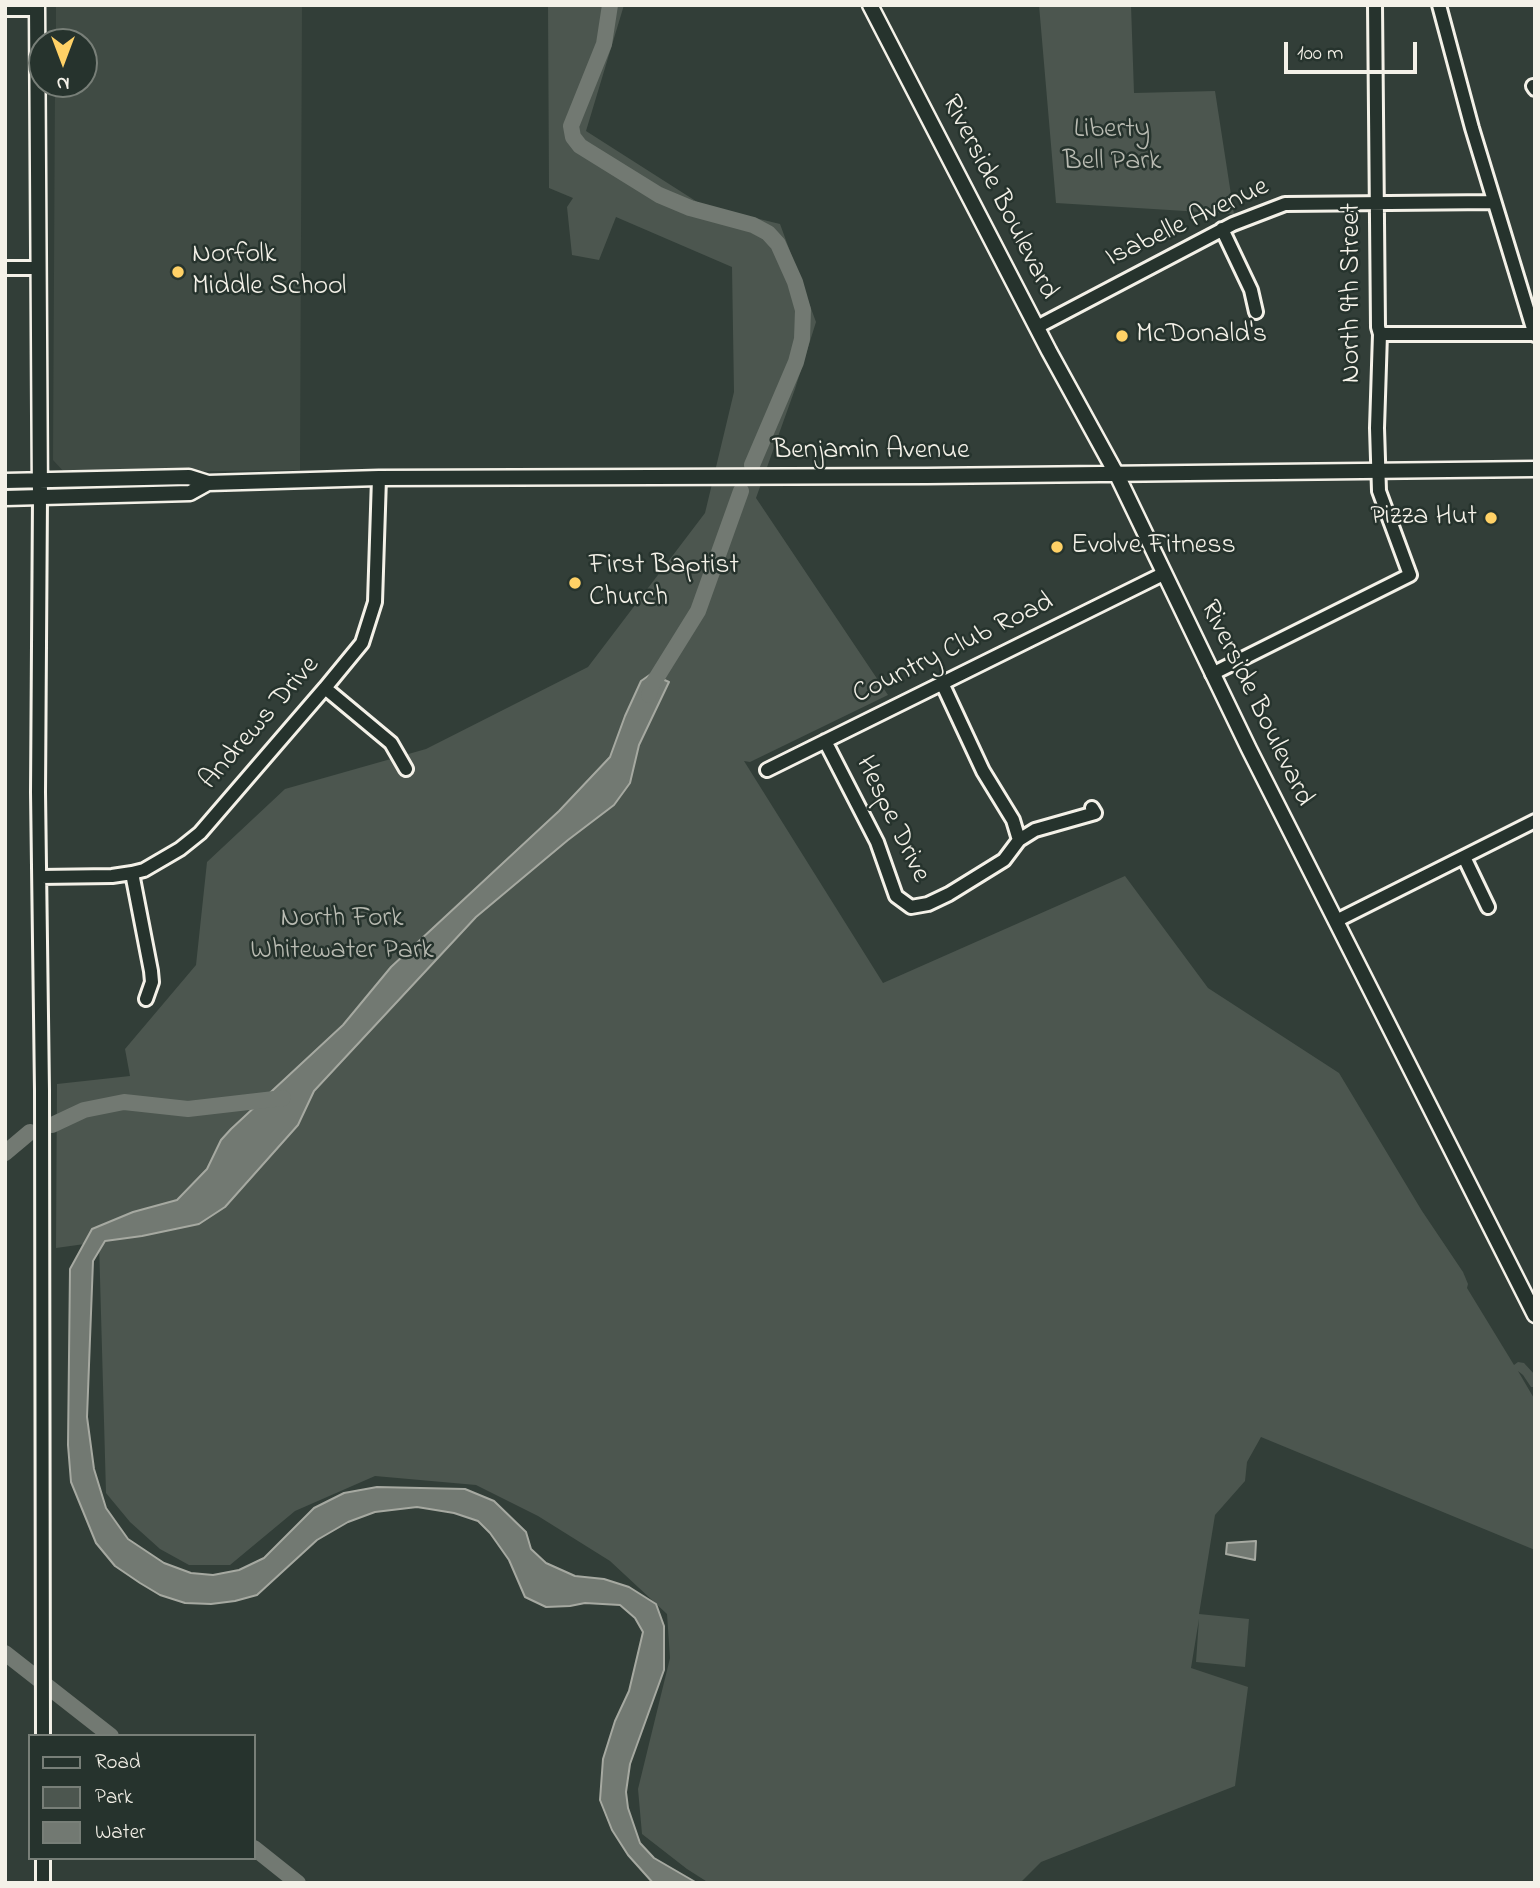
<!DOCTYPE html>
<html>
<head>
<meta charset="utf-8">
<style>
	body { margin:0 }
	#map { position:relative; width:1540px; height:1888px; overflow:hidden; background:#323e38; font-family:"Indie Flower",sans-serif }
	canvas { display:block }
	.frame { position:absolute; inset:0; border:7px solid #f4f1e8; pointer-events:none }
	.legend { position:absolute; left:28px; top:1734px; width:228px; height:126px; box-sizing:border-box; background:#26332d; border:2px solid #787f78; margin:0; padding:9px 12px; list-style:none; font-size:21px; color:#f4f1e8 }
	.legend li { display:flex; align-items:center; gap:14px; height:35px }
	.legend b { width:35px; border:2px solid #787f78 }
	.north { position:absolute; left:28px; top:28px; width:70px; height:70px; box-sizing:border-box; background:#26332d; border:2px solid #787f78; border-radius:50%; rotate:180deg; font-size:19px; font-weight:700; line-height:28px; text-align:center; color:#f4f1e8 }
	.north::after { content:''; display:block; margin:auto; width:24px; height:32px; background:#ffd166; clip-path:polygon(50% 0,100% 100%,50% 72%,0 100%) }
	.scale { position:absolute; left:1284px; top:42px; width:133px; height:32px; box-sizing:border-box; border:4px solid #f4f1e8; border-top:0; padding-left:9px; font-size:21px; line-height:24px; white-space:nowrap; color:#f4f1e8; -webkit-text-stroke:5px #26332d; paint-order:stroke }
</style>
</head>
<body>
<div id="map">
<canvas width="1540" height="1888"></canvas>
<div class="frame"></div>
<ul class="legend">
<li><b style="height:9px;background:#26332d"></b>Road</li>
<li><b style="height:19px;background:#4c564f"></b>Park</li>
<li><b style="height:19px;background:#727972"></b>Water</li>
</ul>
<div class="north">N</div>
<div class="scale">100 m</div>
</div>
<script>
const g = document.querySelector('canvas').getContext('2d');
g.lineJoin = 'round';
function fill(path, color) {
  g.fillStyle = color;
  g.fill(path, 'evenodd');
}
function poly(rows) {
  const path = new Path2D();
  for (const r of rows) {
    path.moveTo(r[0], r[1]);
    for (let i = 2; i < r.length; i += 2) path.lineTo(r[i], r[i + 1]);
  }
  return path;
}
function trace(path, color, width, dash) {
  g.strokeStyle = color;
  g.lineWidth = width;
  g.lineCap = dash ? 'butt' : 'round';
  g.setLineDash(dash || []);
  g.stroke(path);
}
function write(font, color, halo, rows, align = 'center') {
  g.font = font + ' "Indie Flower",sans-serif';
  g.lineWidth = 5;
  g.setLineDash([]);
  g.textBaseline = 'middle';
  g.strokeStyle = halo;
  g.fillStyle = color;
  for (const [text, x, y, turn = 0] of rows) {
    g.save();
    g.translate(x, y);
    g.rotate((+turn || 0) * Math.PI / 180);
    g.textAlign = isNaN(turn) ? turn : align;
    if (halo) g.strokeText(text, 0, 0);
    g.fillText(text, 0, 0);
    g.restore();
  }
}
const built = poly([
	[56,5,302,5,300,470,65,473,53,460,55,84,84,84,84,42,56,42]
]);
const green = poly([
	[548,5,624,5,586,131,702,205,780,224,816,322,795,389,756,498,888,695,750,762,744,761,883,983,1125,876,1208,988,1339,1073,1422,1211,1463,1272,1468,1284,1467,1288,1514,1365,1518,1362,1524,1363,1535,1375,1535,1387,1531,1387,1523,1375,1518,1371,1535,1400,1535,1550,1261,1437,1247,1462,1245,1481,1215,1515,1199,1614,1249,1619,1245,1667,1196,1662,1199,1619,1191,1668,1248,1687,1235,1786,1041,1862,1020,1883,709,1883,687,1869,642,1834,638,1789,670,1658,667,1614,610,1561,538,1516,476,1485,375,1476,295,1511,230,1565,189,1565,160,1549,130,1522,106,1493,99,1242,56,1248,57,1084,130,1076,125,1049,196,965,207,862,285,789,426,749,588,667,705,513,734,392,732,267,616,217,599,260,572,255,567,207,573,198,549,188],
	[1039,5,1131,5,1134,93,1215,91,1234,214,1056,203]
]);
const water = poly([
	[651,674,669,682,639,745,630,783,614,805,568,840,476,917,314,1091,298,1125,225,1207,199,1224,142,1236,105,1241,93,1261,87,1417,94,1469,106,1508,128,1539,164,1563,191,1573,213,1575,239,1570,264,1558,314,1508,344,1493,377,1487,465,1489,494,1501,526,1532,531,1549,546,1563,575,1576,604,1579,629,1587,656,1604,664,1626,664,1670,630,1764,626,1792,628,1808,640,1843,654,1858,697,1883,653,1883,628,1855,612,1830,600,1800,603,1759,615,1721,629,1691,643,1632,635,1618,620,1605,585,1603,570,1606,546,1607,525,1597,509,1560,490,1533,478,1521,454,1513,417,1507,375,1512,348,1522,317,1540,257,1595,235,1601,211,1604,185,1603,160,1595,140,1583,115,1566,96,1543,71,1482,68,1445,70,1269,92,1229,133,1212,177,1200,207,1169,221,1140,231,1129,343,1025,391,967,559,811,610,757,625,716,641,681,651,674],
	[1256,1541,1255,1560,1226,1554,1227,1543,1256,1541]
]);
const river = poly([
	[610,5,604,44,571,126,573,137,580,146,659,195,690,208,753,225,768,233,778,244,795,282,803,310,802,339,796,362,752,465],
	[649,695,652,685,698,611,741,491],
	[52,1125,84,1110,124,1102,188,1109,283,1098],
	[5,1153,30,1132],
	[5,1653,111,1736],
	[254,1848,298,1883]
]);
const minor = poly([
	[1439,5,1472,128,1535,335],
	[5,9,37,9],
	[1533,86,1535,89],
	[1222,229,1251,290,1256,312],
	[5,268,38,268],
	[1037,327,1233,224,1285,204,1494,202],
	[1380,334,1535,334],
	[40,498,38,792,42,1090,43,1736],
	[1212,674,1410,575,1379,491,1377,428,1380,334,1378,327,1375,5],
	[942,683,983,771,1013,820,1019,840],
	[325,688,391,743,406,769],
	[825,741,877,842,896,896,911,907,928,904,949,894,1004,860,1019,840,1035,830,1095,813,1092,808],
	[767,770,1163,574],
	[1464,857,1488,907],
	[132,873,151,971,152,982,146,999],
	[40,877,112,876,132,873,144,870,180,849,200,833,325,688,362,643,375,602,379,478],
	[1336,921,1535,821],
	[43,1858,43,1883]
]);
const major = poly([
	[37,5,40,498],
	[870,5,1049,351,1117,475,1249,749,1535,1315],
	[5,481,189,477,208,483,379,478,927,476,1535,469],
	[5,498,190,493,208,483]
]);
const markers = [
	[178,272,7,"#ffd166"],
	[1122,336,7,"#ffd166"],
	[1491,518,7,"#ffd166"],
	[1057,547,7,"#ffd166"],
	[575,583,7,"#ffd166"]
];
const parkNames = [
	["Liberty",1112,131],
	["Bell Park",1112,163],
	["North Fork",342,920],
	["Whitewater Park",342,952]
];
const streetNames = [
	["Riverside Boulevard",998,198,63],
	["Isabelle Avenue",1188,224,-25],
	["North 9th Street",1353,293,-90],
	["Benjamin Avenue",871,452],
	["Country Club Road",954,650,-26],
	["Riverside Boulevard",1255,704,64],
	["Andrews Drive",261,724,-49],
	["Hespe Drive",891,820,64]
];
const poiNames = [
	["Norfolk",192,256],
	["Middle School",192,288],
	["McDonald's",1136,336],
	["Pizza Hut",1477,518,"right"],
	["Evolve Fitness",1071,547],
	["First Baptist",589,567],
	["Church",589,599]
];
fill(built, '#404b44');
fill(green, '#4c564f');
fill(water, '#727972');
trace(water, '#a6a9a1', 2);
trace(river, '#727972', 16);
trace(minor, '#f4f1e8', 18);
trace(major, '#f4f1e8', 19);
trace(minor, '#26332d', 12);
trace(major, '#26332d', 14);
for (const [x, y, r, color] of markers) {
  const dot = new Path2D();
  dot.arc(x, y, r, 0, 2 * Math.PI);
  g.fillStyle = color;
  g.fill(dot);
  trace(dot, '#26332d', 2.5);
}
write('28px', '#b9bbb2', '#26332d', parkNames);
write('28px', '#f4f1e8', '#26332d', streetNames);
write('28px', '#f4f1e8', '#26332d', poiNames, 'left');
</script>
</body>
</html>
